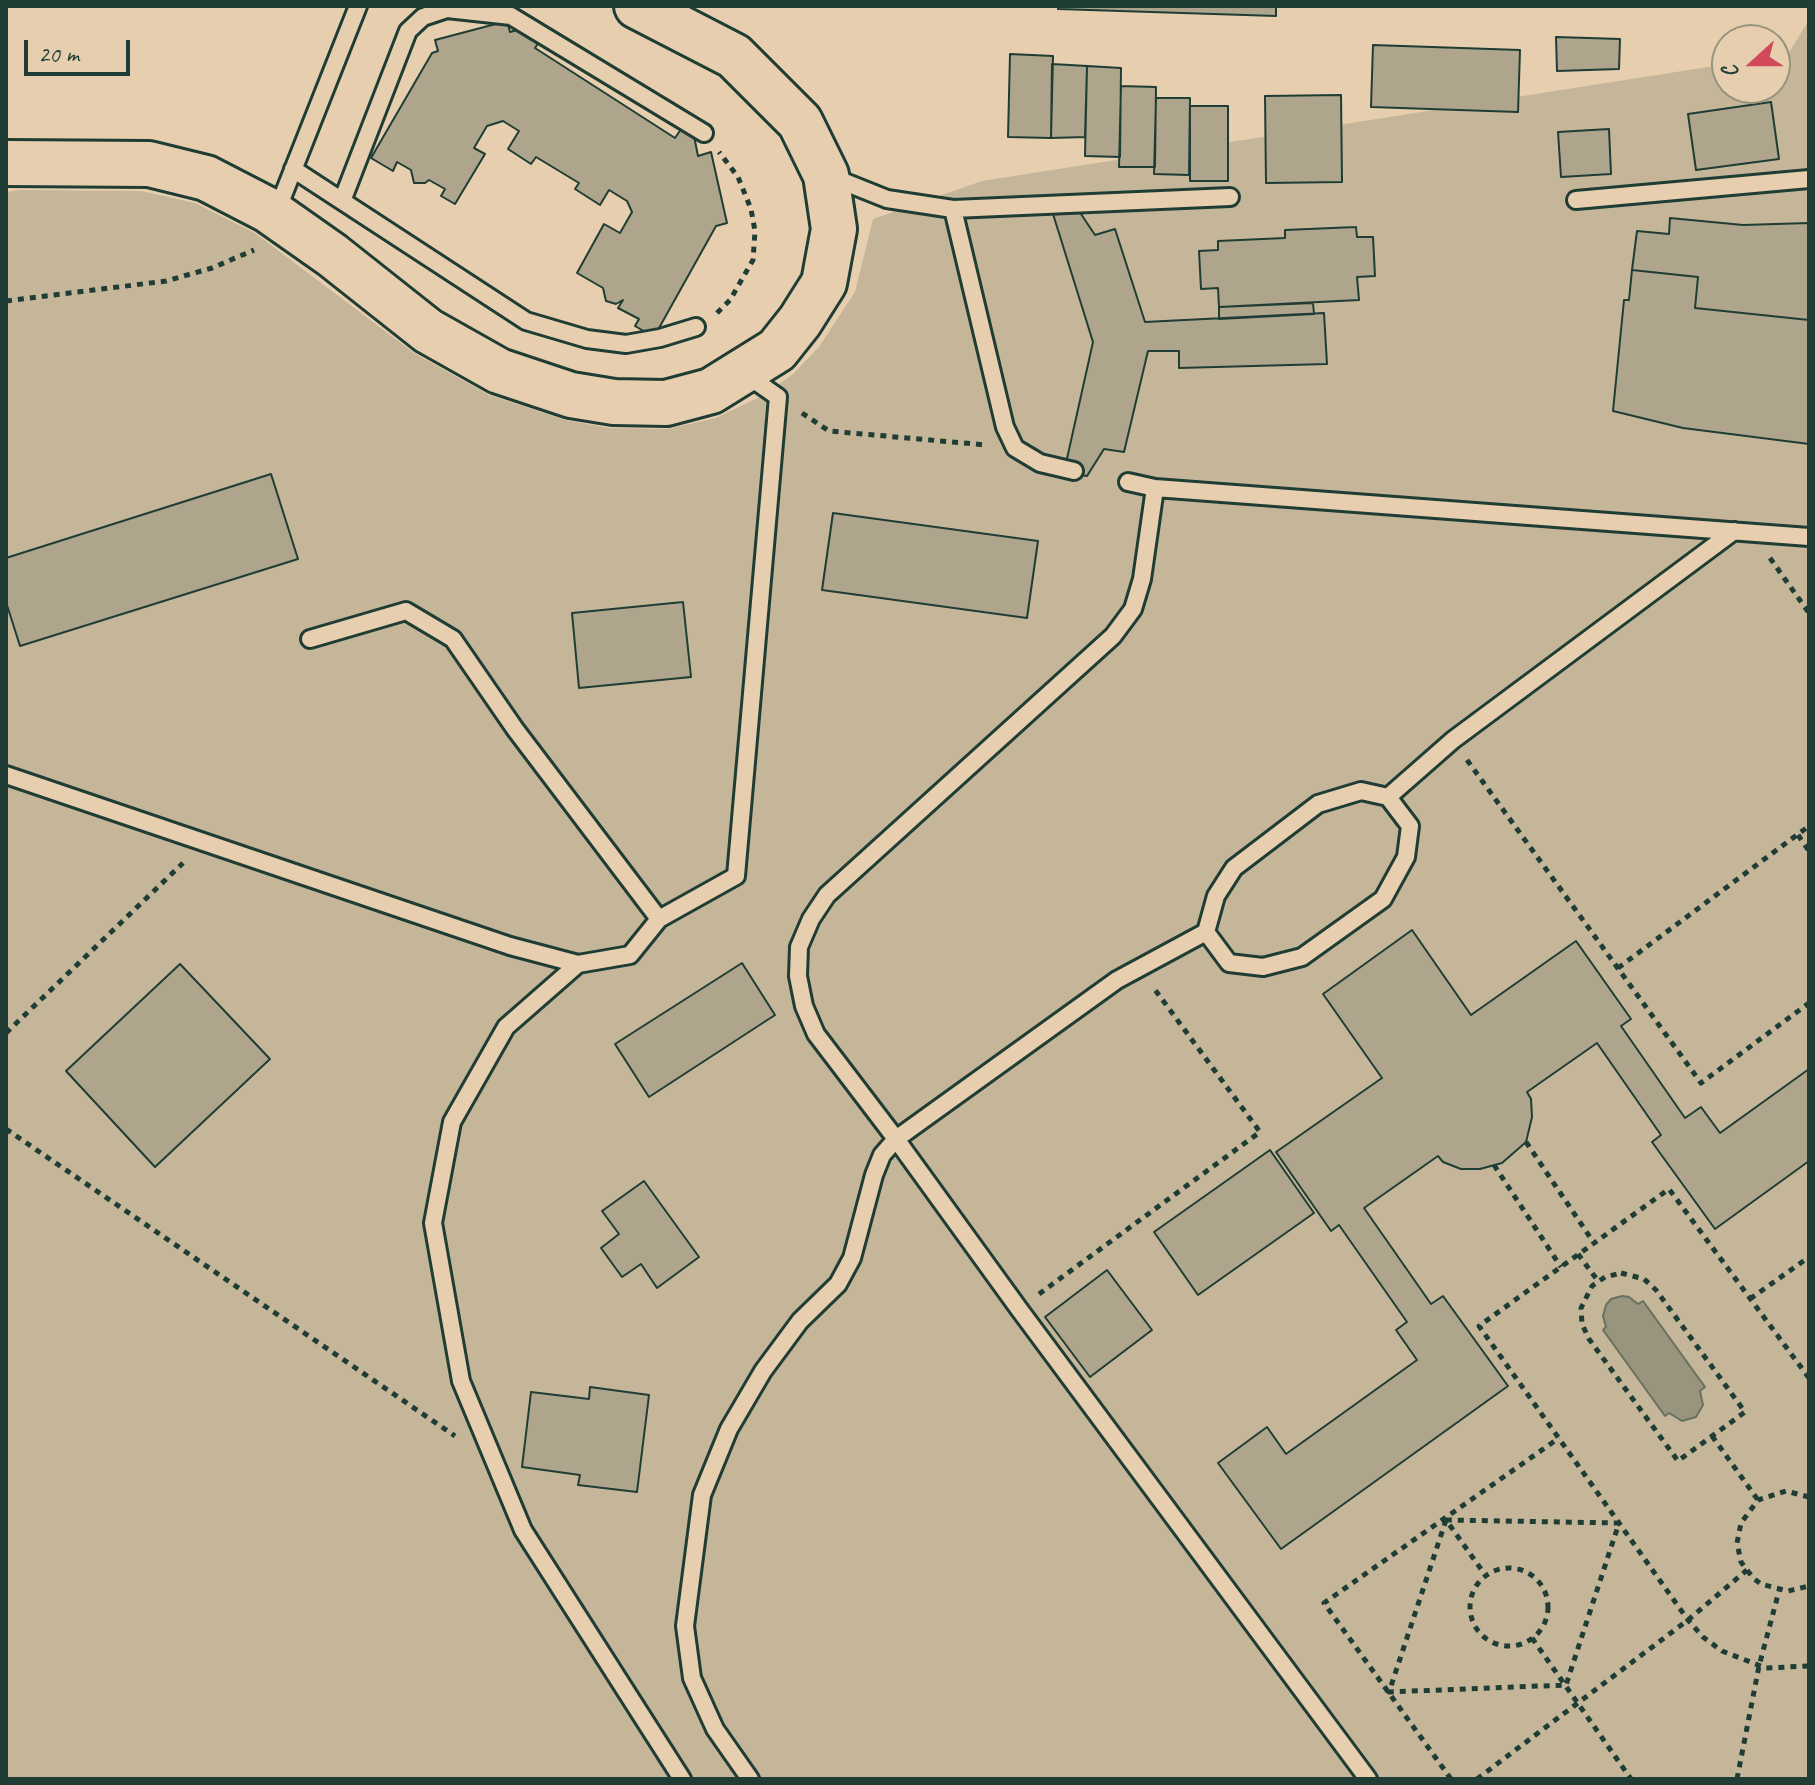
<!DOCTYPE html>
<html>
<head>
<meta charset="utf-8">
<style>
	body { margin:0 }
	#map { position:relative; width:1815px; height:1785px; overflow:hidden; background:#e6ceae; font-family:Caveat,sans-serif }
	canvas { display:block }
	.frame { position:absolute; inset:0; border:8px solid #1f3d34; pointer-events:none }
	.north { position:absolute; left:1711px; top:24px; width:80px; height:80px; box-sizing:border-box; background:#e6ceae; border:2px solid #96947d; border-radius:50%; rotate:249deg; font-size:22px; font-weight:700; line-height:32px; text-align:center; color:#1f3d34 }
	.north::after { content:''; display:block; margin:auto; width:28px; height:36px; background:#d1495b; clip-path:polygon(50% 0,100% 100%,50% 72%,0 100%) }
	.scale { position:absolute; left:24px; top:40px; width:106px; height:36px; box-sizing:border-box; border:4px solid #1f3d34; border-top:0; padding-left:10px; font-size:24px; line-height:28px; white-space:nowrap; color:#1f3d34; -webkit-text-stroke:6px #e6ceae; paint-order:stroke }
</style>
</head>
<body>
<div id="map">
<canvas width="1815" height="1785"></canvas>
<div class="frame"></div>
<div class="north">С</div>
<div class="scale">20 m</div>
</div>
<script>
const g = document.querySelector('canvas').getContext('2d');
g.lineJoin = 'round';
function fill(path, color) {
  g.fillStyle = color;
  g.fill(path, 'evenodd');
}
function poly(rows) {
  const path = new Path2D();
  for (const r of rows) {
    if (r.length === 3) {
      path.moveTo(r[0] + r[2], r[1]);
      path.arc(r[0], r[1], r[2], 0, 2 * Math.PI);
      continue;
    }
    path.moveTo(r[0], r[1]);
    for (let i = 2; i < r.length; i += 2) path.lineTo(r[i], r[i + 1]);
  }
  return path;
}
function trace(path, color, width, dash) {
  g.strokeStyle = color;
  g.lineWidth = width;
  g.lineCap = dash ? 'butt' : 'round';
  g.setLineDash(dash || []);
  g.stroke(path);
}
const green = poly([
	[1809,20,1809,1779,6,1779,6,192,19,190,141,191,195,203,255,233,414,353,489,395,565,420,610,428,667,429,716,418,760,397,792,375,819,347,855,292,873,219,982,181,1727,64,1727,88,1775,88,1775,57,1788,54]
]);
const water = poly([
	[1622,1296,1629,1297,1638,1304,1643,1301,1705,1387,1700,1391,1703,1405,1696,1417,1682,1421,1669,1413,1665,1416,1603,1330,1606,1327,1603,1316,1606,1305,1611,1299,1622,1296]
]);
const building = poly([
	[1058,6,1276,6,1276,16,1058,9,1058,6],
	[507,21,510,32,524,28,541,39,535,48,675,138,681,129,694,136,698,156,711,152,727,223,716,226,654,337,635,326,639,319,618,308,623,300,616,304,606,301,603,288,577,273,604,224,620,233,632,212,627,201,609,190,600,205,575,189,579,183,536,157,531,164,508,149,519,131,503,121,487,126,474,148,485,154,455,204,441,196,445,189,429,180,425,183,414,183,411,170,397,162,393,171,371,158,432,53,438,51,435,40,507,21],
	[1556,37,1620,39,1619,69,1557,71,1556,37],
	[1373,45,1520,50,1518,112,1371,107,1373,45],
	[1010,54,1053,56,1051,138,1008,137,1010,54],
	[1052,64,1087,66,1085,137,1051,138,1052,64],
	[1087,66,1121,68,1120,157,1085,156,1087,66],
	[1121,86,1156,87,1155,167,1119,167,1121,86],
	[1341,95,1342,182,1266,183,1265,96,1341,95],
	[1156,98,1190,98,1189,175,1154,174,1156,98],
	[1771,102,1779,159,1696,170,1688,114,1771,102],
	[1190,106,1228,106,1228,181,1190,181,1190,106],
	[1609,129,1611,174,1561,177,1558,132,1609,129],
	[1075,205,1095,235,1115,229,1145,322,1324,313,1327,364,1179,368,1179,351,1148,351,1124,452,1104,449,1087,476,1064,472,1093,342,1053,214,1075,205],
	[1670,218,1743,225,1809,223,1809,320,1695,308,1698,277,1632,270,1637,231,1669,234,1670,218],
	[1356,227,1357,237,1373,237,1375,276,1357,277,1359,300,1219,307,1218,288,1201,289,1199,251,1218,250,1218,241,1285,238,1285,230,1356,227],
	[1632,270,1698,277,1695,308,1809,320,1809,444,1683,428,1613,411,1624,300,1629,300,1632,270],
	[1313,303,1314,314,1219,319,1219,307,1313,303],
	[271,474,298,559,20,646,6,602,6,558,271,474],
	[833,513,1038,541,1027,618,822,590,833,513],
	[683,602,691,677,579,688,572,613,683,602],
	[1412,930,1471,1015,1576,941,1631,1019,1621,1026,1685,1118,1701,1107,1720,1133,1809,1069,1809,1161,1715,1229,1652,1142,1661,1135,1597,1043,1527,1092,1531,1099,1532,1117,1526,1142,1502,1163,1480,1169,1461,1169,1443,1162,1438,1156,1364,1208,1431,1304,1443,1296,1508,1386,1281,1549,1218,1463,1267,1427,1286,1454,1417,1360,1396,1330,1407,1322,1339,1225,1331,1231,1276,1152,1382,1078,1323,994,1412,930],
	[742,963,775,1015,649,1097,615,1044,742,963],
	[180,964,270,1059,155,1167,66,1071,180,964],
	[1270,1150,1314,1213,1198,1295,1154,1232,1270,1150],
	[644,1181,699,1257,657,1288,641,1264,622,1277,601,1248,619,1234,602,1211,644,1181],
	[1107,1270,1152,1330,1090,1377,1045,1317,1107,1270],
	[590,1387,649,1395,637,1492,578,1485,580,1475,522,1467,531,1392,589,1399,590,1387]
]);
const path = poly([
	[6,301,166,281,212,268,254,250],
	[717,313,730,300,753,260,755,231,751,209,738,177,719,152],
	[802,413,829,431,986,445],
	[1770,558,1809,613],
	[1467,760,1701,1083,1809,1003],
	[1798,835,1809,851],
	[1618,968,1809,826],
	[6,1033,183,863],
	[6,1129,455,1436],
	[1526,1142,1594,1243],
	[1494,1165,1561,1267],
	[1578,1254,1598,1281],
	[1621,1273,1644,1279,1656,1290,1745,1412,1678,1461,1589,1339,1582,1324,1581,1308,1592,1286,1605,1277,1621,1273],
	[1039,1294,1260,1132,1153,987],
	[1750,1299,1809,1257],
	[1809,1378,1669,1189,1479,1326,1688,1620,1703,1637,1722,1651,1766,1668,1809,1666],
	[1712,1436,1758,1500],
	[1809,1497,1786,1491,1758,1500,1741,1523,1737,1543,1741,1562,1753,1578,1761,1584,1788,1591,1809,1586],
	[1446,1520,1389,1692,1566,1685,1619,1523,1446,1520,1486,1576],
	[1509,1607,39],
	[1532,1638,1631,1779],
	[1451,1779,1324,1603,1559,1438],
	[1477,1779,1688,1620,1747,1570],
	[1737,1779,1759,1666,1779,1591]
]);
const service = poly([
	[293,169,526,321,587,339,626,344,660,338,696,327],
	[832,177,887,199,953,209,1230,197],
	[1576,200,1809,179],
	[342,201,408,31,423,17,447,9,511,16,704,133],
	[953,209,1005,427,1015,448,1040,463,1074,471],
	[276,213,358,6],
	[1128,482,1155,488,1809,537],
	[1155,488,1142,579,1133,609,1113,636,827,895,811,919,799,947,798,976,804,1006,816,1034,896,1139,1019,1309,1368,1779],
	[6,775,510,946,578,964,630,955,659,919,515,729,453,639,406,611,310,639],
	[1388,797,1453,740,1734,531],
	[659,919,736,876,778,397,744,373],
	[578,964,506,1027,452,1122,433,1223,461,1381,523,1530,682,1779],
	[750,1779,715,1729,692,1678,685,1626,702,1495,729,1429,763,1371,800,1321,838,1284,852,1258,874,1175,882,1155,896,1139,1117,980,1206,932,1216,896,1234,868,1318,804,1361,791,1388,797,1410,826,1406,857,1383,899,1302,957,1263,967,1229,963,1206,932]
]);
const primary = poly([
	[6,163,149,164,206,178,268,210,332,255,428,331,499,371,571,395,614,402,666,403,711,391,777,350,800,321,824,283,834,229,826,175,800,122,734,56,637,6]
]);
fill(green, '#c5b69a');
fill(water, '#98947e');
trace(water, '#687160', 2);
fill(building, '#afa58c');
trace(building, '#1f3d34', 2);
trace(service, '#1f3d34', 22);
trace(primary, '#1f3d34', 50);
trace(path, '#1f3d34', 5, [6, 6]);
trace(service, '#e6ceae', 16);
trace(primary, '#e6ceae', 44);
</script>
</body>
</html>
